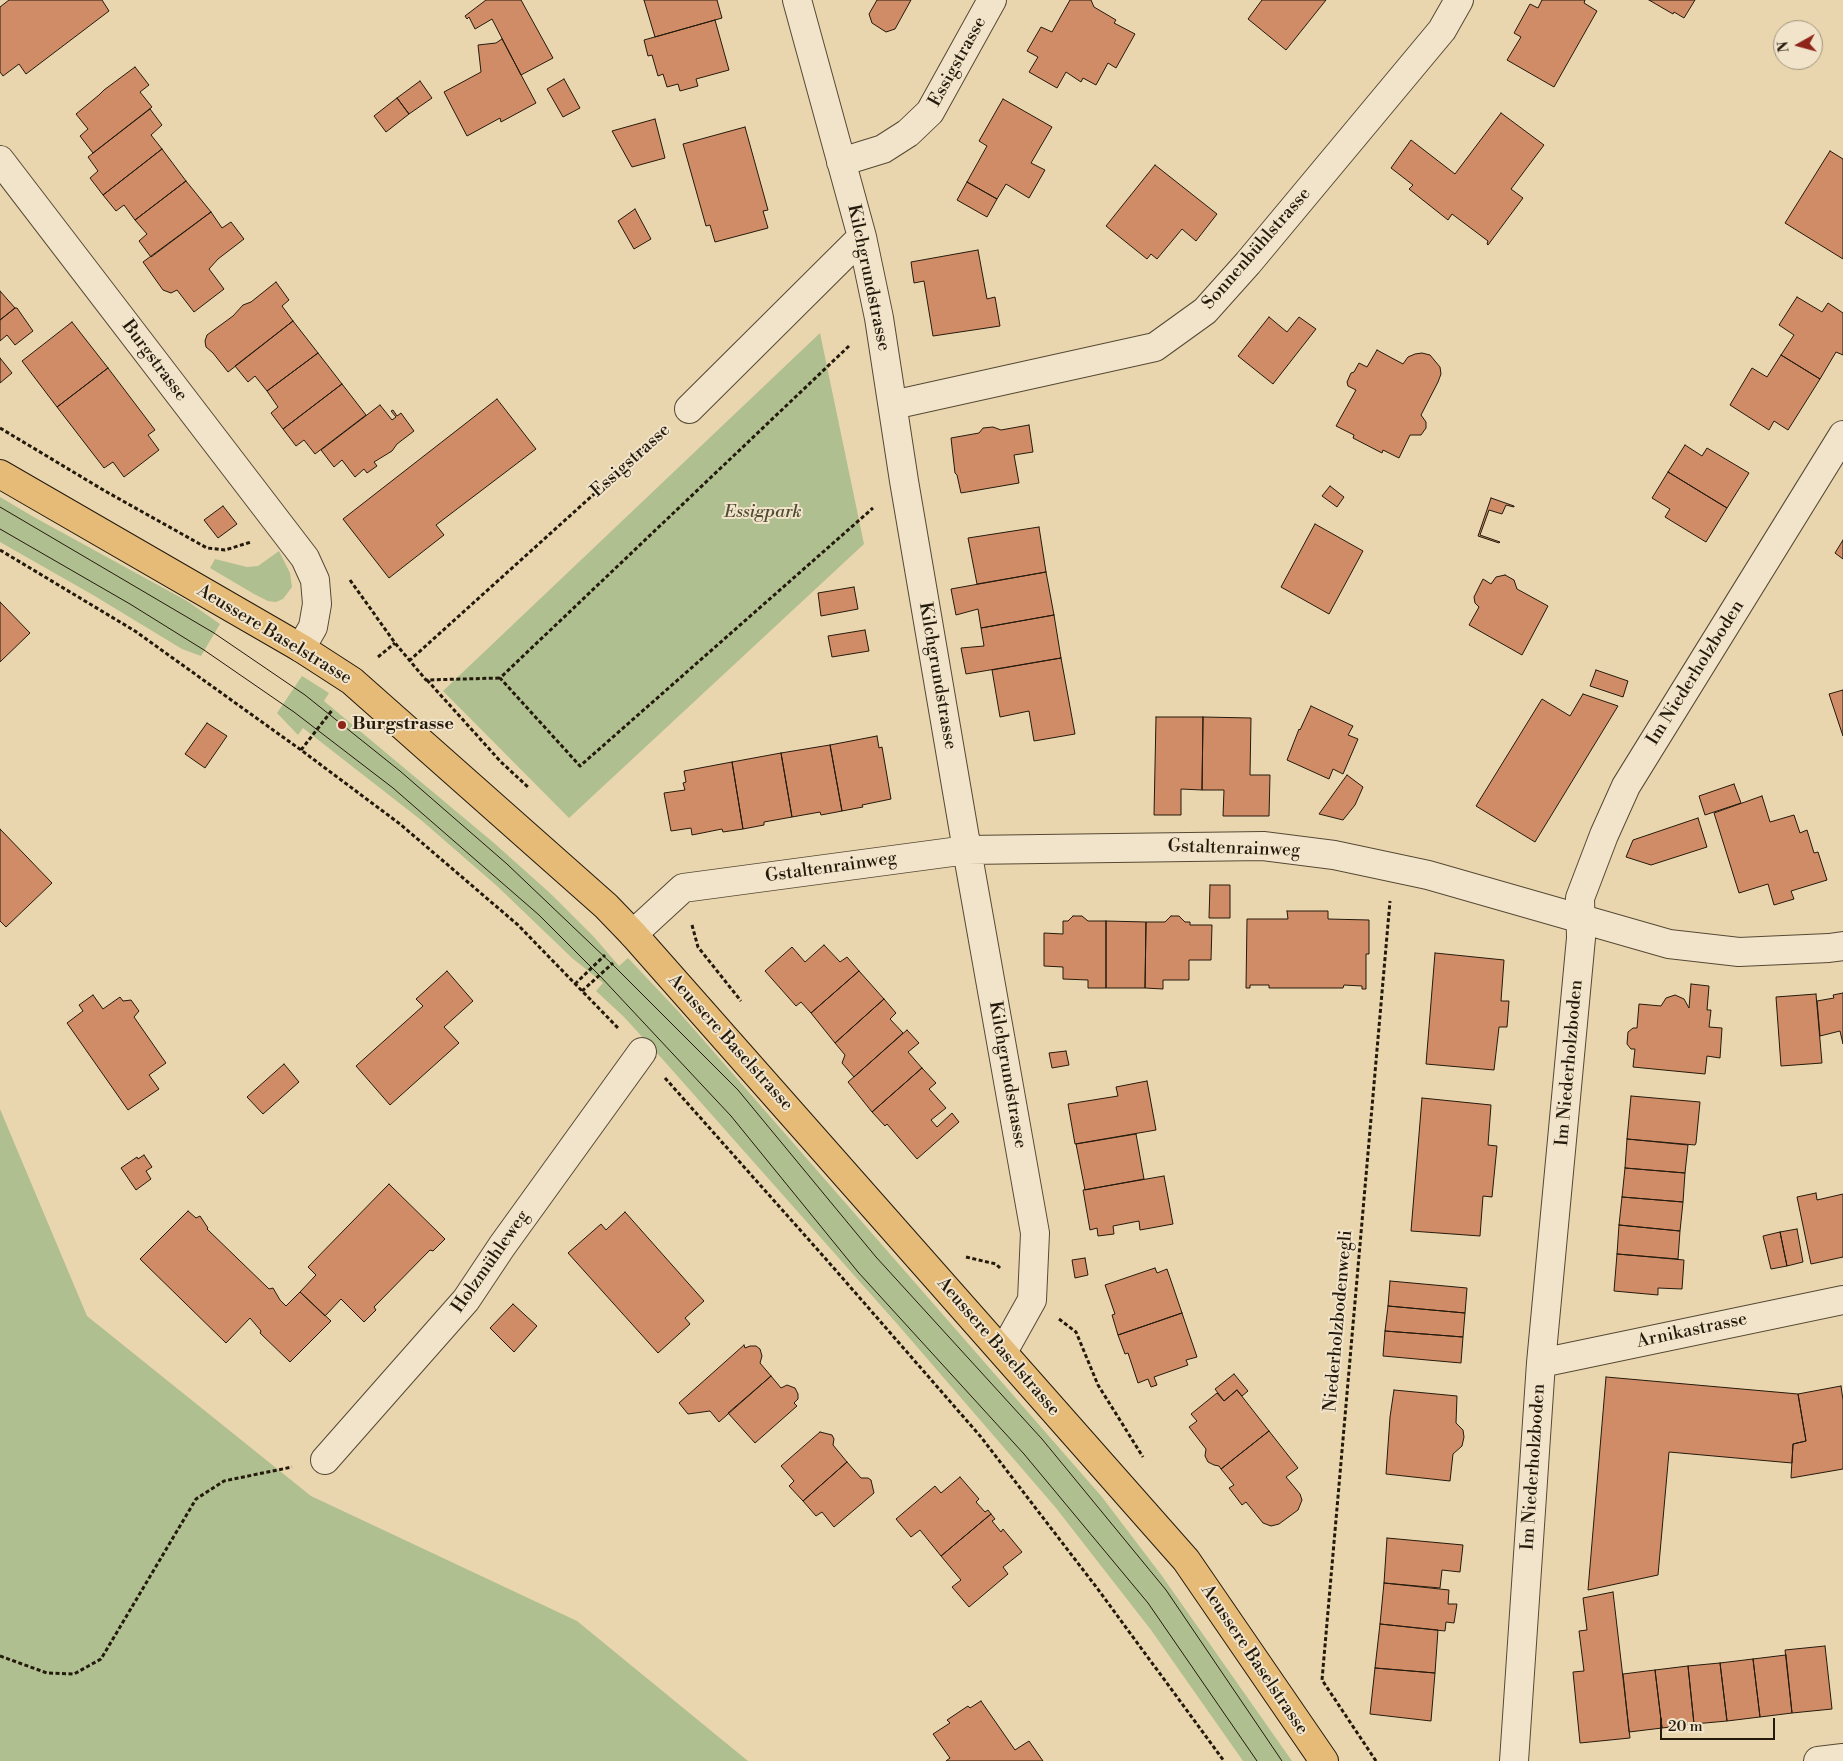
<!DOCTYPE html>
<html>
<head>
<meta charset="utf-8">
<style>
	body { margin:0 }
	#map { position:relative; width:1843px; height:1761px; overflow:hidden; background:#ead6ae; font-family:"Libre Bodoni",serif }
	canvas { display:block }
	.north { position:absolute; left:1773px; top:20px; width:50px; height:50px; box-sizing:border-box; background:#f1e4ca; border:1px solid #9f937e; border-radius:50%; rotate:263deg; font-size:14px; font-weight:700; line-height:20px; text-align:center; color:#241a0c }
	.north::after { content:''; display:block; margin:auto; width:18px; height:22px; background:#8f2418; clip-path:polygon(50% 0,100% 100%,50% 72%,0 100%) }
	.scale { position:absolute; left:1660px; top:1718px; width:115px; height:22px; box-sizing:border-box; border:2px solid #241a0c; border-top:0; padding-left:6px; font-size:15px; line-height:18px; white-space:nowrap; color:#241a0c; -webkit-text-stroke:4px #f1e4ca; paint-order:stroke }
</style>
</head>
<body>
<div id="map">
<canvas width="1843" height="1761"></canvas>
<div class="north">N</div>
<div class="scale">20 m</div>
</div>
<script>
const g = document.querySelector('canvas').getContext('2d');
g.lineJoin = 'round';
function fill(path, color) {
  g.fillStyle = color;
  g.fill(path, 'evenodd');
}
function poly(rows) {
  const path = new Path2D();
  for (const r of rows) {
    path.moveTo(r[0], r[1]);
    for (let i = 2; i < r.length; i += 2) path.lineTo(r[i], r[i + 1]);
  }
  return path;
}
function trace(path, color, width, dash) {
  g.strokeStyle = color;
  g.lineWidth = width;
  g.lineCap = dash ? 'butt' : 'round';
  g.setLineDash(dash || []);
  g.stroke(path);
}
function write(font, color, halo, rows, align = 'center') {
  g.font = font + ' "Libre Bodoni",serif';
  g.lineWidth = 4;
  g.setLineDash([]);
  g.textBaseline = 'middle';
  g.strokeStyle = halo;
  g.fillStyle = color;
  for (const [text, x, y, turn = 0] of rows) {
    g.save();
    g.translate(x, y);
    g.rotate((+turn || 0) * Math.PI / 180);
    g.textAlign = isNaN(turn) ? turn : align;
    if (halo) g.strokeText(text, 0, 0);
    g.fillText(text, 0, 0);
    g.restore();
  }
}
const green = poly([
	[820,333,864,544,569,818,443,691],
	[0,497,32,516,187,601,220,624,201,656,182,649,93,595,0,542],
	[279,551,290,573,292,587,283,599,276,602,268,601,254,594,210,568,215,559,247,567,258,566],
	[302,676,329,693,324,701,494,843,551,894,594,937,619,966,628,958,678,1011,1102,1497,1162,1576,1292,1761,1243,1761,1151,1630,1056,1508,899,1326,665,1062,624,1017,596,991,603,983,572,958,497,886,421,820,303,728,298,735,277,713],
	[0,1109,87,1316,311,1496,577,1621,748,1761,0,1761]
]);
const building = poly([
	[9,0,102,0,109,11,26,74,19,64,3,76,0,72,0,7,9,0],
	[486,0,521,0,553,58,521,75,492,19,475,29,469,17,467,19,465,16,486,0],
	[644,0,717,0,722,18,655,37,644,0],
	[877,0,911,0,895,29,886,32,872,23,869,14,877,0],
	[1070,0,1091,0,1094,7,1116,20,1114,23,1135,34,1116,68,1108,63,1096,85,1083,78,1081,82,1066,72,1057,88,1029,72,1038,57,1027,51,1041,27,1052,32,1070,0],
	[1262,0,1326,0,1286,50,1248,19,1262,0],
	[1542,0,1585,0,1584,3,1597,11,1554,87,1507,60,1521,37,1514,33,1530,4,1538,8,1542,0],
	[1649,0,1695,0,1684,18,1674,12,1673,14,1649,0],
	[715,20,729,70,696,79,698,86,680,91,678,84,667,87,663,74,658,76,652,55,648,56,644,40,715,20],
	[502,39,536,103,501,122,500,118,467,136,444,92,481,72,478,45,496,43,502,39],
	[135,67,149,85,140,92,152,107,93,153,80,136,88,129,76,114,99,95,104,90,135,67],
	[564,79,580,108,563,117,547,89,564,79],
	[420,81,432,98,409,114,397,98,420,81],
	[397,98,409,114,386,132,374,116,397,98],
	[1003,99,1052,127,1031,163,1045,170,1029,198,1006,184,997,199,967,182,987,146,979,141,1003,99],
	[150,109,162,125,151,135,162,149,103,195,90,178,98,171,88,157,150,109],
	[1501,113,1544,145,1511,189,1523,198,1488,245,1487,244,1488,241,1452,214,1448,220,1409,189,1413,185,1391,168,1411,140,1455,174,1501,113],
	[655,119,665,158,632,167,612,131,655,119],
	[745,127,768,210,763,211,768,228,715,242,710,225,706,226,683,144,745,127],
	[162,149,186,181,135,220,124,205,116,211,103,195,162,149],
	[1830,151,1843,159,1843,259,1785,223,1830,151],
	[1155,165,1217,214,1196,241,1182,229,1157,259,1151,254,1147,259,1106,226,1155,165],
	[186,181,211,212,151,257,139,241,147,234,135,220,186,181],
	[967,182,997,199,987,217,957,200,967,182],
	[635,209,651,239,634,249,618,221,635,209],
	[211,212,222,228,231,222,244,239,218,259,209,269,224,289,194,312,177,290,171,293,163,290,143,262,211,212],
	[978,250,987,299,995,297,1000,326,933,336,924,281,914,283,911,262,978,250],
	[276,282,289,300,282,306,293,321,228,372,213,353,206,347,205,341,207,335,233,316,243,305,251,302,276,282],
	[0,291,15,308,0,320,0,291],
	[1797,297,1822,312,1828,303,1843,313,1843,355,1836,352,1820,379,1781,355,1794,335,1779,325,1797,297],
	[15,308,17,308,33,331,15,345,7,335,0,341,0,320,15,308],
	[1269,317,1287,332,1299,317,1316,329,1273,384,1238,356,1269,317],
	[293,321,318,353,267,391,255,376,248,382,235,366,293,321],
	[72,322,108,368,57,407,22,361,72,322],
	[1377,350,1403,364,1408,357,1415,354,1422,353,1430,355,1440,367,1441,374,1438,382,1421,415,1426,422,1426,428,1421,435,1410,435,1399,458,1383,450,1382,453,1353,438,1354,435,1336,426,1356,390,1348,386,1347,382,1351,373,1354,372,1359,363,1367,367,1377,350],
	[318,353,342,384,283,429,271,413,278,407,267,391,318,353],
	[1781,355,1820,379,1788,430,1774,421,1769,430,1730,405,1752,368,1767,377,1781,355],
	[0,358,12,373,0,383,0,358],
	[108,368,155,430,148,435,159,450,124,477,113,462,104,468,57,407,108,368],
	[342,384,366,415,315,454,304,440,296,446,283,429,342,384],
	[497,399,536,449,436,525,444,535,389,578,343,519,497,399],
	[380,405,392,420,396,417,391,411,393,410,397,416,401,413,414,431,397,444,392,451,374,462,377,466,367,473,364,469,355,477,342,460,334,467,321,450,380,405],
	[1029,425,1033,452,1014,455,1019,483,961,493,957,475,955,473,951,438,979,433,983,428,993,427,1001,430,1029,425],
	[1685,445,1702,456,1707,448,1749,473,1727,508,1668,472,1685,445],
	[1668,472,1727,508,1706,542,1665,517,1670,509,1652,498,1668,472],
	[1330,486,1344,497,1337,507,1322,496,1330,486],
	[1491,498,1514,506,1514,507,1506,505,1502,514,1489,510,1480,535,1500,542,1499,543,1478,536,1491,498],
	[223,506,237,524,218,538,204,520,223,506],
	[1315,524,1363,551,1329,614,1281,587,1315,524],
	[1039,527,1046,572,977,584,968,538,1039,527],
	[1843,540,1843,559,1835,553,1843,540],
	[1046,572,1054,615,981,628,978,609,956,615,951,589,1046,572],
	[1505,575,1514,580,1517,589,1548,606,1522,655,1469,625,1479,607,1475,603,1474,597,1483,579,1491,584,1496,577,1505,575],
	[854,587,858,609,821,616,818,593,854,587],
	[0,602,30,633,0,662,0,602],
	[1054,615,1061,658,966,674,961,648,984,646,981,628,1054,615],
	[865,630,869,651,832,657,828,636,865,630],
	[1061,658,1075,734,1034,741,1029,711,1000,717,992,670,1061,658],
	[1596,670,1628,681,1623,697,1590,686,1596,670],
	[1843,690,1843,736,1829,694,1843,690],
	[1583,694,1618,706,1535,842,1476,806,1542,699,1570,716,1583,694],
	[1311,706,1353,726,1348,735,1358,739,1343,774,1333,769,1329,779,1287,760,1299,729,1300,730,1311,706],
	[1156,717,1203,717,1202,790,1181,789,1181,815,1154,815,1156,717],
	[1203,717,1251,718,1250,775,1270,775,1269,816,1223,816,1224,790,1202,790,1203,717],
	[207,723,227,736,205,768,185,754,207,723],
	[877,736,879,748,882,747,891,799,862,805,863,807,842,811,830,745,877,736],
	[830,745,842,811,821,815,820,812,792,817,781,753,830,745],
	[781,753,792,817,764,822,764,825,743,829,732,762,781,753],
	[732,762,743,829,723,832,722,829,692,835,691,828,671,831,664,793,685,790,683,783,686,782,684,771,732,762],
	[1347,775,1363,787,1355,805,1343,820,1319,814,1347,775],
	[1734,784,1741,803,1705,815,1699,796,1734,784],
	[1762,796,1770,822,1794,815,1800,833,1807,830,1814,853,1818,852,1827,880,1791,891,1794,899,1774,905,1768,884,1739,893,1714,813,1762,796],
	[1698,818,1707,847,1651,865,1626,857,1633,840,1698,818],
	[0,829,52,883,6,927,0,921,0,829],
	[1210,885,1230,885,1230,918,1209,918,1210,885],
	[1287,911,1328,911,1328,919,1369,920,1369,954,1366,954,1366,989,1362,989,1362,986,1344,985,1343,988,1269,988,1269,985,1250,985,1250,988,1246,988,1247,919,1288,919,1287,911],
	[1073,916,1082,916,1088,921,1106,921,1106,988,1088,988,1088,980,1063,979,1063,967,1044,966,1044,933,1063,934,1063,921,1068,921,1073,916],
	[1171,916,1179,916,1185,922,1190,922,1190,925,1212,925,1211,960,1189,960,1189,980,1163,980,1163,989,1145,988,1146,922,1165,922,1171,916],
	[1106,921,1146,922,1145,988,1106,988,1106,921],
	[824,945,840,962,847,957,859,971,811,1013,801,1002,796,1006,765,971,792,947,805,962,824,945],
	[1435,953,1504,960,1501,1001,1509,1001,1507,1027,1499,1027,1494,1070,1426,1064,1435,953],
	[447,971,473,1001,444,1027,459,1043,390,1105,356,1066,423,1006,416,999,447,971],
	[859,971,884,999,835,1043,811,1013,859,971],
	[1691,984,1709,986,1707,1010,1711,1010,1709,1027,1722,1028,1720,1058,1707,1056,1705,1074,1633,1067,1635,1049,1631,1049,1627,1044,1628,1032,1633,1028,1637,1028,1639,1004,1661,1006,1666,998,1675,995,1684,999,1689,1008,1691,984],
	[1843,993,1843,1044,1840,1031,1820,1036,1817,1001,1834,998,1833,995,1843,993],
	[1816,994,1822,1063,1781,1066,1776,997,1816,994],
	[93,995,103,1009,120,997,123,1001,131,1000,139,1011,134,1017,166,1063,149,1075,159,1089,128,1110,67,1023,83,1011,79,1005,93,995],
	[884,999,896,1013,890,1019,903,1033,854,1077,842,1063,845,1055,835,1043,884,999],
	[907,1030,919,1043,908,1052,922,1068,872,1112,848,1082,907,1030],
	[1066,1051,1069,1065,1052,1068,1049,1053,1066,1051],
	[284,1064,299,1082,263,1114,247,1097,284,1064],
	[922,1068,936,1083,929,1089,946,1108,931,1120,937,1127,952,1113,959,1122,917,1159,887,1124,885,1126,872,1112,922,1068],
	[1147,1081,1156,1130,1075,1144,1068,1104,1118,1096,1116,1087,1147,1081],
	[1631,1096,1700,1102,1696,1143,1695,1145,1627,1139,1631,1096],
	[1422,1098,1491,1105,1488,1145,1497,1146,1492,1197,1483,1196,1480,1236,1411,1231,1422,1098],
	[1136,1134,1144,1179,1085,1190,1076,1144,1136,1134],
	[1627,1139,1688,1145,1685,1173,1625,1168,1627,1139],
	[144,1155,152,1167,146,1171,151,1179,136,1190,121,1168,137,1157,138,1159,144,1155],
	[1625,1168,1685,1173,1683,1202,1622,1197,1625,1168],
	[1164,1176,1173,1224,1140,1230,1139,1221,1113,1226,1114,1234,1098,1236,1097,1228,1090,1230,1083,1190,1164,1176],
	[389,1184,445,1239,433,1251,430,1250,374,1307,376,1310,364,1322,341,1299,325,1316,300,1292,316,1275,308,1267,389,1184],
	[1816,1193,1817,1200,1843,1194,1843,1257,1811,1264,1797,1197,1816,1193],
	[1622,1197,1683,1202,1680,1231,1619,1225,1622,1197],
	[188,1211,196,1218,200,1216,208,1228,207,1229,269,1289,273,1288,280,1300,286,1306,300,1292,331,1321,290,1362,260,1333,261,1331,250,1318,226,1343,140,1259,188,1211],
	[625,1212,704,1301,685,1318,690,1324,658,1353,568,1253,601,1224,606,1230,625,1212],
	[1619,1225,1680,1231,1678,1259,1617,1254,1619,1225],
	[1797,1229,1803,1262,1787,1266,1780,1232,1797,1229],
	[1780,1232,1787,1266,1771,1269,1763,1236,1780,1232],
	[1617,1254,1684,1260,1682,1289,1658,1288,1658,1295,1614,1291,1617,1254],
	[1085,1258,1088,1275,1075,1278,1072,1260,1085,1258],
	[1155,1268,1157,1273,1167,1269,1182,1313,1118,1335,1112,1315,1115,1314,1105,1285,1155,1268],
	[1390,1281,1467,1288,1465,1313,1388,1306,1390,1281],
	[513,1304,537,1326,514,1352,490,1328,513,1304],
	[1388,1306,1465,1313,1463,1337,1385,1331,1388,1306],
	[1182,1313,1197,1357,1186,1360,1188,1365,1154,1377,1157,1385,1151,1387,1148,1379,1138,1383,1128,1353,1125,1354,1118,1335,1182,1313],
	[1385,1331,1463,1337,1461,1363,1383,1356,1385,1331],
	[744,1345,745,1348,750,1346,756,1346,760,1349,762,1356,760,1363,771,1376,719,1422,710,1411,688,1414,679,1403,744,1345],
	[1234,1374,1248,1391,1242,1396,1237,1390,1224,1401,1215,1389,1234,1374],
	[771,1376,781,1388,787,1385,795,1388,798,1394,798,1399,794,1403,797,1406,755,1443,728,1413,771,1376],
	[1606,1377,1798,1394,1806,1441,1793,1444,1792,1463,1669,1452,1658,1575,1588,1590,1606,1377],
	[1841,1386,1843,1400,1843,1469,1791,1478,1793,1444,1806,1441,1798,1394,1841,1386],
	[1237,1390,1269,1431,1221,1469,1219,1466,1214,1465,1208,1462,1205,1456,1206,1449,1189,1427,1197,1421,1191,1414,1217,1393,1224,1401,1237,1390],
	[1394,1390,1457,1396,1456,1423,1463,1430,1464,1437,1462,1446,1453,1454,1450,1481,1386,1474,1390,1417,1394,1390],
	[1269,1431,1298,1468,1286,1477,1300,1494,1302,1500,1298,1510,1279,1524,1271,1526,1263,1523,1246,1502,1242,1505,1229,1488,1234,1485,1221,1469,1269,1431],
	[820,1432,832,1435,834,1439,833,1445,847,1462,803,1501,789,1486,794,1481,781,1466,820,1432],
	[847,1462,861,1478,868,1478,871,1480,874,1493,834,1527,822,1512,816,1516,803,1501,847,1462],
	[960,1477,979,1499,976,1502,985,1512,988,1510,991,1514,941,1556,920,1530,911,1537,896,1519,935,1486,941,1493,960,1477],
	[991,1514,995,1519,992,1521,1001,1532,1003,1529,1022,1552,1003,1567,1008,1574,969,1607,952,1587,961,1580,941,1556,991,1514],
	[1387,1538,1463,1545,1460,1572,1442,1570,1440,1588,1384,1583,1387,1538],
	[1384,1583,1449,1590,1448,1604,1457,1604,1454,1623,1446,1622,1445,1631,1380,1624,1384,1583],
	[1613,1592,1630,1738,1580,1743,1573,1672,1584,1671,1579,1631,1587,1630,1583,1598,1613,1592],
	[1380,1624,1438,1630,1435,1673,1375,1668,1380,1624],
	[1825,1646,1832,1709,1792,1713,1785,1650,1825,1646],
	[1786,1655,1792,1713,1760,1717,1753,1659,1786,1655],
	[1753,1659,1760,1717,1727,1721,1720,1663,1753,1659],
	[1720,1663,1727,1721,1694,1724,1688,1666,1720,1663],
	[1688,1666,1694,1724,1662,1728,1655,1670,1688,1666],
	[1375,1668,1435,1673,1431,1721,1370,1714,1375,1668],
	[1655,1670,1662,1728,1629,1732,1623,1674,1655,1670],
	[981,1701,1015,1750,1029,1741,1043,1761,946,1761,950,1758,933,1734,950,1723,947,1720,968,1706,970,1708,981,1701]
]);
const path = poly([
	[849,346,500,678,580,766,873,508],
	[0,428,105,491,207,548,225,550,251,542],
	[0,550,135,631,301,750,400,824,518,925,618,1028],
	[350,580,395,643,426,680,500,678],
	[378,657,395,643],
	[409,661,665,430],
	[427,680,501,762,529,788],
	[301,750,333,709],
	[692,925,698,947,741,1001],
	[575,984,605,955],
	[582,991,613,963],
	[665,1078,825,1258,981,1437,1097,1588,1224,1761],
	[966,1257,996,1264,1000,1268],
	[1059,1319,1076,1332,1098,1385,1143,1457],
	[0,1656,47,1673,74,1674,101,1659,196,1499,224,1481,292,1467],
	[1376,1761,1322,1680,1390,901]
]);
const minor = poly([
	[797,0,862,237,879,318,904,481,967,850,1035,1233,1032,1300,1003,1352],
	[0,160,305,558,315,580,317,604,313,627,301,648],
	[841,162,883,149,908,133,930,112,992,0],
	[893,405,1155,347,1205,311,1248,263,1442,30,1459,0],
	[689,409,862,237],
	[633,934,683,888,967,850,1263,846,1334,855,1428,875,1669,944,1739,952,1829,948,1843,946],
	[1541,1363,1843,1300],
	[325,1460,466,1300,502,1246,642,1052],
	[1514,1761,1541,1363,1581,938,1580,898,1604,835,1626,786,1843,435],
	[1818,1761,1843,1758]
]);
const major = poly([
	[0,474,301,648,352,681,606,906,633,934,1186,1560,1324,1761]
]);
const tram = poly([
	[0,507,214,633,305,695,400,771,507,864,612,964,738,1090,876,1257,1042,1439,1166,1590,1282,1761],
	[0,529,130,604,204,650,294,712,393,788,539,915,600,976,731,1116,858,1272,1024,1454,1148,1603,1257,1761]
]);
const markers = [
	[342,725,5,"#8f2418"]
];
const streetNames = [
	["Essigstrasse",958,62,-61],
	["Sonnenbühlstrasse",1257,249,-49],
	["Kilchgrundstrasse",868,278,78],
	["Burgstrasse",154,361,53],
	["Essigstrasse",631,461,-42],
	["Aeussere Baselstrasse",274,635,31],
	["Im Niederholzboden",1696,673,-58],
	["Kilchgrundstrasse",937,676,80],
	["Gstaltenrainweg",1234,849,2],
	["Gstaltenrainweg",831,868,-8],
	["Aeussere Baselstrasse",730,1043,48],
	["Im Niederholzboden",1570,1063,-85],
	["Kilchgrundstrasse",1007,1075,80],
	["Holzmühleweg",491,1262,-55],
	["Niederholzbodenwegli",1339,1321,-85],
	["Arnikastrasse",1692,1331,-12],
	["Aeussere Baselstrasse",998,1347,49],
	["Im Niederholzboden",1534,1467,-86],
	["Aeussere Baselstrasse",1254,1660,56]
];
const parkNames = [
	["Essigpark",763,513]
];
const poiNames = [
	["Burgstrasse",352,725]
];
fill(green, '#b0bf90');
fill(building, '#d08c66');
trace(building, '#241a0c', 1);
trace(minor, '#564934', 30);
trace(major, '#241a0c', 30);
trace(path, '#241a0c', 3, [4, 2.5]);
trace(minor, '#f1e4ca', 28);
trace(major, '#e5bb77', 28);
trace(tram, '#241a0c', 1);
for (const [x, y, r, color] of markers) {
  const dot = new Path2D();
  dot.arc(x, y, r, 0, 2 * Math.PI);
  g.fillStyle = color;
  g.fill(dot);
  trace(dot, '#f1e4ca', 2);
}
write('18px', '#241a0c', '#f1e4ca', streetNames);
write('italic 18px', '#4e4c34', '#f1e4ca', parkNames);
write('bold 18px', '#241a0c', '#f1e4ca', poiNames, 'left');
</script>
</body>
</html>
